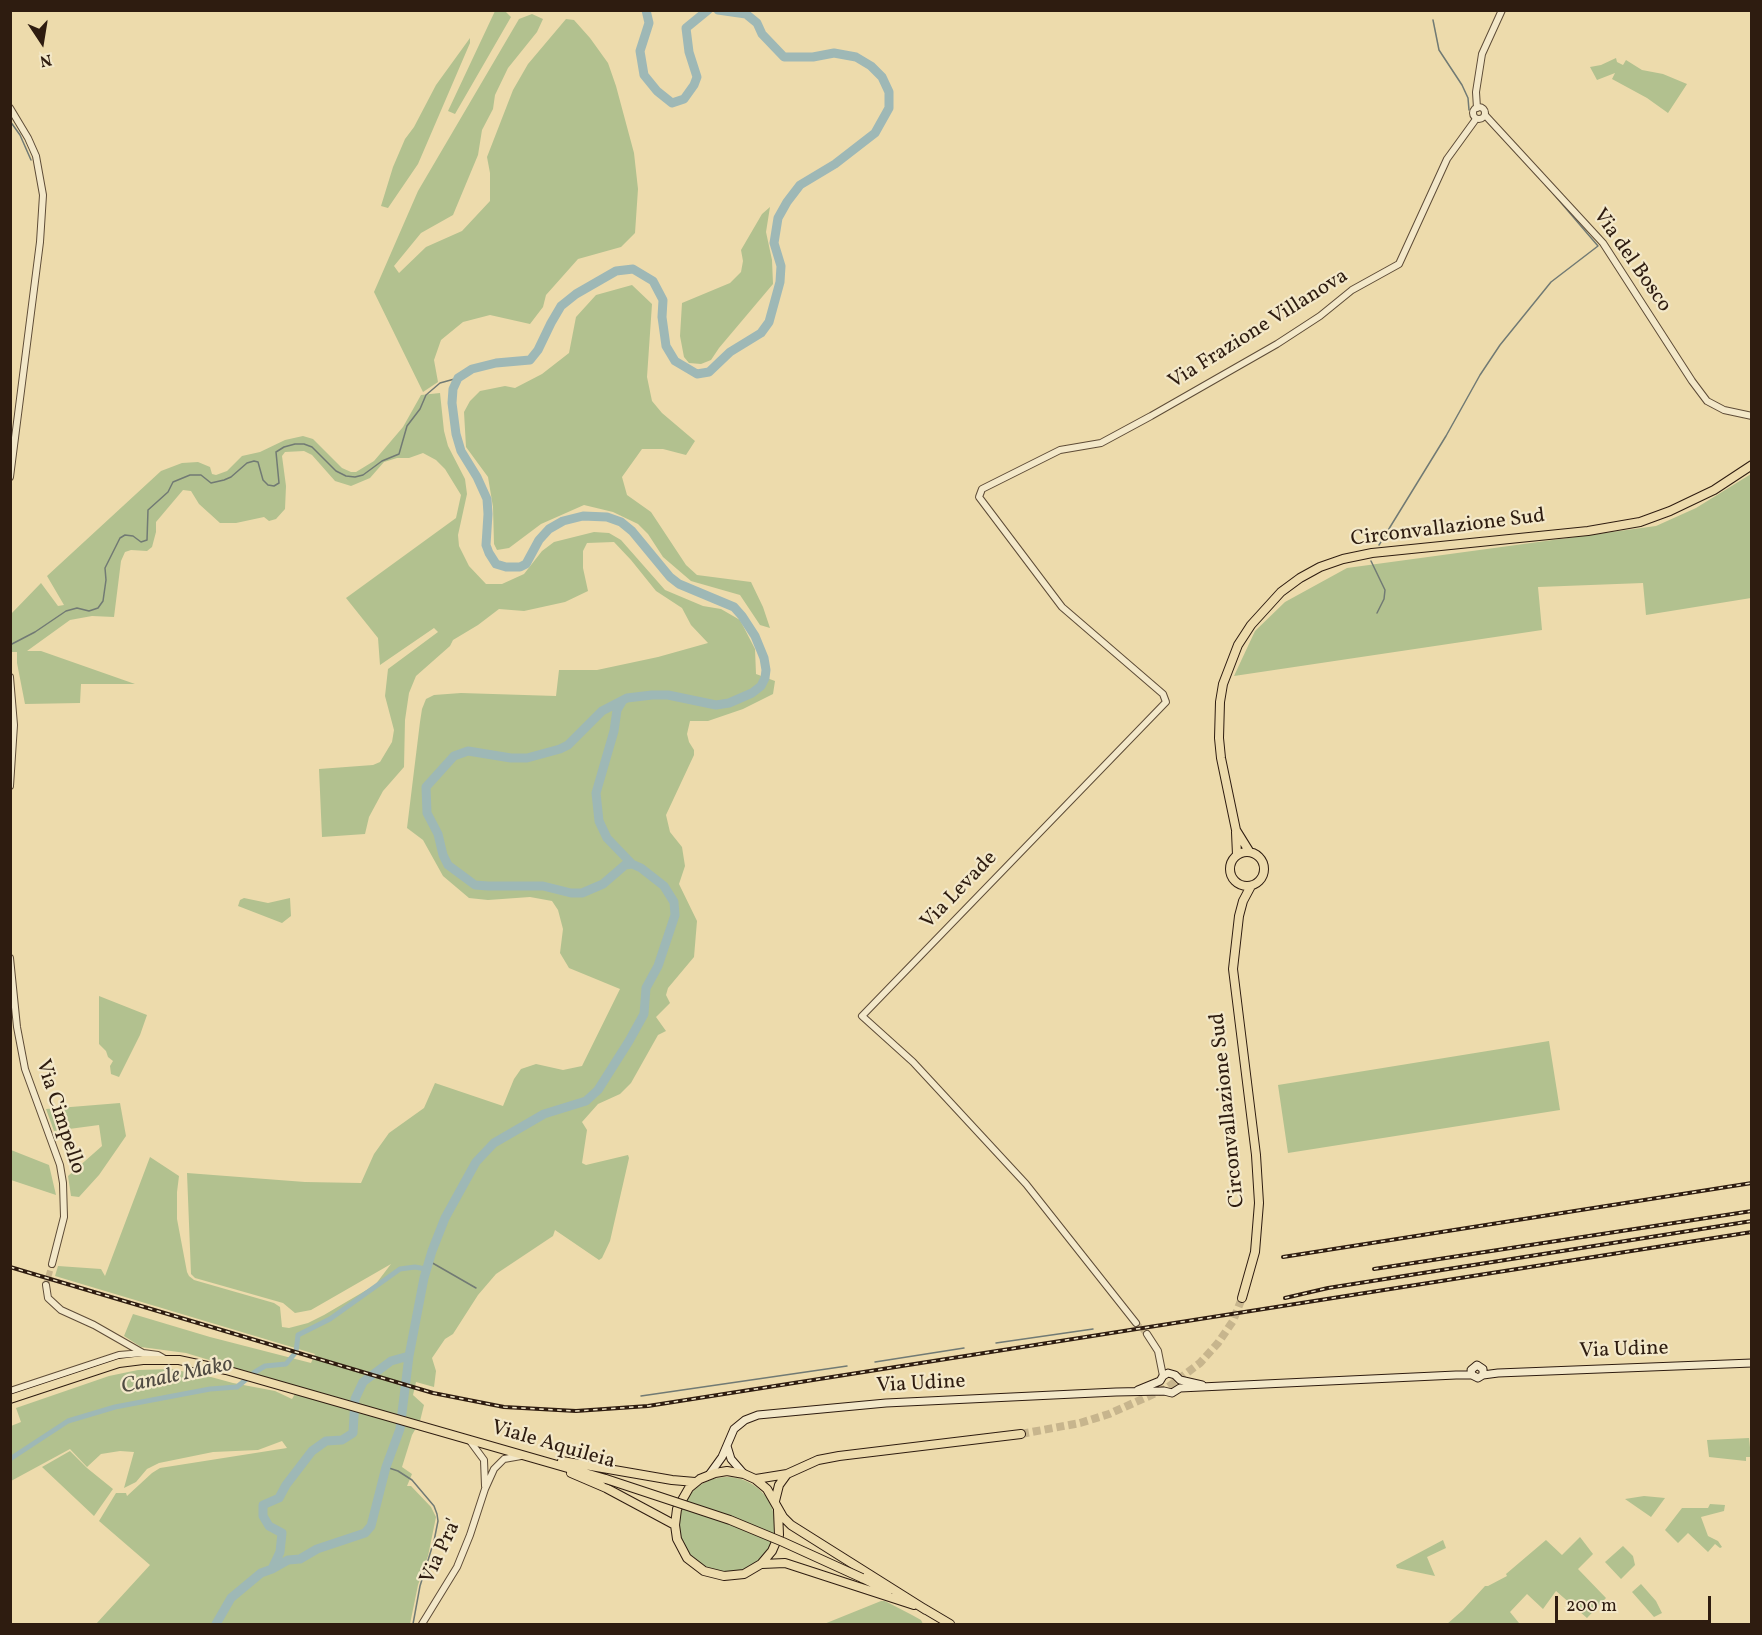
<!DOCTYPE html>
<html>
<head>
<meta charset="utf-8">
<style>
	body { margin:0 }
	#map { position:relative; width:1762px; height:1635px; overflow:hidden; background:#eddbac; font-family:Vollkorn,serif }
	canvas { display:block }
	.frame { position:absolute; inset:0; border:12px solid #2e1c10; pointer-events:none }
	.north { position:absolute; left:12px; top:12px; width:60px; height:60px; -webkit-text-stroke:4px #f3e8c9; paint-order:stroke; rotate:168deg; font-size:16px; font-weight:700; line-height:24px; text-align:center; color:#2e1c10 }
	.north::after { content:''; display:block; margin:auto; width:21px; height:27px; background:#2e1c10; clip-path:polygon(50% 0,100% 100%,50% 72%,0 100%) }
	.scale { position:absolute; left:1555px; top:1596px; width:156px; height:27px; box-sizing:border-box; border:3px solid #2e1c10; border-top:0; padding-left:8px; font-size:18px; line-height:21px; white-space:nowrap; color:#2e1c10; -webkit-text-stroke:4px #f3e8c9; paint-order:stroke }
</style>
</head>
<body>
<div id="map">
<canvas width="1762" height="1635"></canvas>
<div class="frame"></div>
<div class="north">N</div>
<div class="scale">200 m</div>
</div>
<script>
const g = document.querySelector('canvas').getContext('2d');
g.lineJoin = 'round';
function fill(path, color) {
  g.fillStyle = color;
  g.fill(path, 'evenodd');
}
function poly(rows) {
  const path = new Path2D();
  for (const r of rows) {
    if (r.length === 3) {
      path.moveTo(r[0] + r[2], r[1]);
      path.arc(r[0], r[1], r[2], 0, 2 * Math.PI);
      continue;
    }
    path.moveTo(r[0], r[1]);
    for (let i = 2; i < r.length; i += 2) path.lineTo(r[i], r[i + 1]);
  }
  return path;
}
function trace(path, color, width, dash) {
  g.strokeStyle = color;
  g.lineWidth = width;
  g.lineCap = dash ? 'butt' : 'round';
  g.setLineDash(dash || []);
  g.stroke(path);
}
function write(font, color, halo, rows, align = 'center') {
  g.font = font + ' Vollkorn,serif';
  g.lineWidth = 4.5;
  g.setLineDash([]);
  g.textBaseline = 'middle';
  g.strokeStyle = halo;
  g.fillStyle = color;
  for (const [text, x, y, turn = 0] of rows) {
    g.save();
    g.translate(x, y);
    g.rotate((+turn || 0) * Math.PI / 180);
    g.textAlign = isNaN(turn) ? turn : align;
    if (halo) g.strokeText(text, 0, 0);
    g.fillText(text, 0, 0);
    g.restore();
  }
}
const green = poly([
	[495,11,505,11,511,17,455,114,448,111],
	[532,14,543,19,537,32,508,68,495,95,493,109,482,130,478,155,453,215,421,233,394,266,399,273,426,247,462,231,490,201,490,173,487,157,513,90,528,64,566,19,574,20,590,38,608,63,616,86,634,153,638,189,635,233,621,247,578,259,546,295,543,307,530,324,490,315,463,322,441,340,434,360,438,382,423,392,374,292,418,191,519,19],
	[470,38,470,43,418,164,388,208,381,206,393,167,405,139,414,127,436,85],
	[1616,58,1617,62,1623,65,1626,60,1642,70,1663,74,1687,84,1668,113,1647,98,1612,79,1615,73,1597,80,1590,67,1601,65],
	[770,207,766,232,772,260,773,284,719,348,711,360,701,364,689,363,684,357,680,336,682,303,730,283,741,272,743,261,741,250,762,214],
	[632,285,652,304,647,377,652,401,662,413,695,441,686,455,663,449,642,449,622,477,627,495,651,512,686,565,697,575,751,582,763,607,770,628,760,625,740,595,691,581,663,557,648,534,638,524,613,512,584,505,541,524,509,548,497,550,494,544,493,507,488,477,466,447,464,412,470,401,480,391,505,386,515,388,542,374,569,353,576,317,596,295],
	[440,393,444,431,448,446,465,479,467,494,458,535,459,546,469,566,486,584,502,584,524,574,542,551,554,542,594,532,609,533,621,540,665,590,703,606,721,609,740,620,755,649,756,674,775,681,773,694,743,709,708,721,690,721,687,734,689,742,694,750,694,755,666,815,670,832,682,847,685,866,679,884,697,921,694,957,668,988,666,995,670,1003,656,1017,666,1031,658,1035,631,1083,620,1094,598,1104,582,1122,587,1130,582,1163,586,1165,628,1155,629,1158,610,1241,602,1258,599,1260,555,1230,553,1236,496,1274,478,1295,453,1334,445,1339,432,1358,436,1371,434,1387,416,1382,413,1395,424,1405,420,1421,412,1435,402,1467,412,1474,407,1486,411,1486,431,1507,436,1517,428,1556,418,1585,410,1624,96,1624,150,1565,99,1521,116,1493,126,1493,127,1496,152,1473,160,1468,287,1448,282,1441,258,1450,213,1452,159,1463,147,1469,136,1482,124,1488,134,1452,120,1451,101,1454,87,1467,70,1449,11,1481,11,1426,21,1422,16,1408,109,1376,138,1370,171,1369,211,1377,233,1383,275,1391,292,1399,299,1387,186,1353,141,1347,124,1336,133,1314,210,1337,311,1363,315,1354,55,1276,58,1266,101,1269,105,1276,150,1157,179,1176,177,1192,177,1219,187,1272,189,1276,194,1280,274,1303,280,1307,282,1327,289,1328,308,1323,324,1315,375,1285,391,1264,311,1310,295,1313,283,1303,195,1278,191,1274,187,1173,305,1182,361,1183,374,1154,389,1133,424,1108,435,1083,503,1106,514,1079,521,1069,536,1064,563,1070,582,1066,620,989,569,968,560,953,563,929,558,910,552,901,530,897,488,900,469,898,443,876,423,840,407,828,420,722,422,709,426,699,434,695,461,693,556,696,559,670,597,670,658,657,708,643,691,625,682,608,656,591,631,560,614,542,587,543,583,551,583,568,588,591,565,602,524,611,499,609,478,625,453,640,450,646,416,676,409,693,405,720,404,767,383,791,369,817,365,834,322,837,319,769,373,765,380,762,392,742,394,730,385,696,388,669,438,632,434,628,380,665,378,638,346,598,456,518,461,495,445,469,436,460,423,453,409,458,397,458,384,462,370,478,351,486,335,481,312,455,304,451,285,452,282,456,286,486,285,509,276,519,269,521,264,517,236,523,220,523,199,504,191,491,183,490,156,522,156,532,152,547,147,551,131,550,125,552,121,561,114,617,92,616,70,620,27,651,41,651,135,684,81,684,80,703,25,704,17,663,17,652,11,652,11,614,41,583,58,606,64,605,47,576,161,471,182,463,198,462,210,467,212,474,216,475,227,471,242,456,260,452,285,440,303,436,313,439,342,468,351,472,356,472,374,461,403,427,421,395],
	[1751,474,1751,598,1646,615,1643,583,1538,587,1542,630,1234,676,1255,631,1285,602,1347,568,1656,526,1696,508],
	[244,898,268,903,290,898,291,916,282,923,238,906,240,900],
	[99,996,147,1015,140,1035,119,1077,111,1074,110,1066,113,1061,108,1057,106,1051,99,1044],
	[1549,1041,1560,1110,1288,1153,1278,1085],
	[120,1103,126,1136,99,1175,79,1197,71,1196,68,1176,102,1146,99,1125,54,1131,46,1109],
	[11,1150,49,1165,56,1195,11,1180],
	[1749,1438,1751,1457,1746,1457,1746,1461,1709,1457,1707,1440],
	[70,1451,87,1468,113,1489,94,1516,42,1467],
	[727,1525,48],
	[1644,1496,1665,1498,1651,1517,1625,1499],
	[1710,1504,1725,1505,1724,1511,1701,1517,1708,1536,1718,1541,1722,1547,1720,1548,1715,1544,1708,1552,1688,1533,1678,1543,1665,1530,1682,1508,1708,1508],
	[1580,1537,1593,1554,1578,1569,1606,1598,1587,1618,1556,1591,1543,1609,1527,1594,1510,1612,1519,1623,1518,1624,1447,1624,1463,1610,1485,1586,1488,1586,1507,1576,1506,1574,1546,1540,1562,1555],
	[1443,1540,1446,1548,1427,1557,1435,1576,1397,1568,1396,1565],
	[1623,1546,1633,1556,1635,1565,1621,1579,1605,1562],
	[1641,1584,1656,1601,1662,1613,1654,1617,1632,1592],
	[881,1601,885,1601,912,1615,921,1620,923,1624,824,1624]
]);
const stream = poly([
	[1433,20,1439,50,1462,85,1468,98,1469,110],
	[10,121,20,135,31,160],
	[1379,545,1446,436,1480,375,1500,345,1551,282,1598,246,1545,184],
	[1371,561,1385,590,1384,599,1377,613],
	[10,645,35,632,66,611,77,608,89,611,98,608,103,601,106,580,105,568,120,538,125,535,133,536,141,542,147,540,148,510,168,492,173,482,190,475,201,475,211,483,224,480,231,477,247,463,254,461,258,462,263,480,268,485,274,486,279,483,276,452,284,447,295,444,304,444,312,447,336,471,346,476,355,477,363,475,382,461,399,454,407,426,420,409,426,395,440,383,458,378],
	[429,1261,476,1288],
	[996,1343,1093,1329],
	[875,1362,964,1348],
	[641,1396,847,1366],
	[386,1467,398,1471,412,1480,434,1506,437,1514,438,1521,434,1541,420,1586,413,1624]
]);
const canal = poly([
	[10,1459,68,1421,115,1407,210,1389,237,1387,255,1372,265,1366,286,1364,296,1352,298,1335,330,1319,400,1269,415,1267,426,1269]
]);
const river = poly([
	[646,10,649,23,640,51,644,75,657,91,672,103,684,99,694,85,697,77,689,52,686,28,708,10],
	[623,700,617,710,614,731,596,793,599,821,607,838,632,864],
	[272,1569,288,1560,300,1559,317,1549,365,1533,371,1526,386,1467,400,1429,409,1356,424,1278,432,1251,445,1218,476,1162,494,1143,544,1114,586,1101,598,1090,629,1041,644,1014,646,988,658,966,675,915,674,902,664,886,641,868,632,864,625,865,603,884,582,893,571,893,543,886,488,886,475,885,448,865,443,855,438,834,427,813,426,787,454,756,468,751,511,758,527,758,560,749,568,745,602,711,627,698,652,695,668,695,716,705,729,703,752,693,761,686,765,678,766,670,764,658,755,636,742,616,734,607,679,584,670,577,632,531,621,522,607,517,583,516,563,521,549,529,539,540,526,564,520,567,506,567,496,564,489,553,486,545,488,514,487,499,477,477,461,451,456,434,452,403,453,389,458,378,472,369,496,363,530,360,538,350,551,323,561,306,576,294,616,271,633,269,653,281,663,300,662,317,666,346,675,361,697,374,709,372,730,352,761,333,769,322,780,282,781,266,774,243,778,218,787,202,800,185,835,164,875,133,889,108,889,92,882,77,871,66,856,57,834,53,813,57,784,57,762,34,757,23,746,14,718,10],
	[216,1624,231,1598,261,1573,272,1569,280,1552,282,1533,269,1526,263,1516,263,1505,279,1498,286,1485,312,1451,326,1441,342,1440,353,1433,355,1399,363,1382,391,1361,409,1356]
]);
const tertiaryTunnel = poly([
	[46,1285,52,1264],
	[1136,1323,1147,1334]
]);
const primaryTunnel = poly([
	[1021,1434,1080,1423,1109,1414,1167,1388,1200,1363,1218,1343,1233,1321,1242,1298]
]);
const tertiary = poly([
	[1479,113,6],
	[10,108,28,138,36,156,43,195,40,242,10,477],
	[1477,108,1476,92,1482,54,1502,10],
	[1485,115,1603,243,1692,381,1707,401,1724,410,1752,416],
	[10,677,14,725,10,786],
	[10,958,17,1027,25,1069,60,1165,63,1183,64,1217,52,1264],
	[46,1285,48,1298,61,1310,94,1325,143,1353],
	[1136,1323,1026,1184,913,1062,862,1016,1166,702,1163,694,1062,607,979,497,982,489,1060,450,1101,443,1151,416,1277,344,1320,316,1352,290,1399,264,1447,159,1476,119],
	[1147,1334,1158,1351,1163,1376],
	[10,1391,119,1355,143,1353,158,1355,165,1359],
	[470,1441,484,1460,485,1486],
	[422,1624,457,1567,470,1535,485,1489,494,1469,504,1459,521,1456]
]);
const secondary = poly([
	[1472,1375,1471,1370,1477,1365,1483,1369,1483,1375],
	[1138,1390,1160,1381,1163,1376,1168,1373,1175,1375,1180,1380,1202,1385],
	[727,1446,731,1459,744,1474],
	[709,1475,722,1457,734,1429,745,1420,758,1415,886,1403,1116,1392,1164,1391,1172,1393,1180,1388,1456,1375,1472,1375,1478,1378,1483,1375,1498,1373,1752,1363]
]);
const primary = poly([
	[1236,832,1237,855],
	[1249,851,1236,830,1221,758,1219,738,1220,702,1223,684,1238,645,1251,625,1281,592,1300,578,1320,567,1343,559,1372,553,1588,531,1640,522,1670,511,1714,490,1752,465],
	[1247,869,17],
	[1242,1298,1255,1252,1259,1203,1256,1155,1233,969,1239,916,1243,901,1251,886],
	[10,1399,119,1363,143,1360,179,1360,226,1370,606,1479],
	[562,1461,672,1480,695,1482],
	[571,1473,606,1488,675,1525],
	[756,1479,787,1474,818,1460,839,1456,1021,1434],
	[775,1501,779,1485,787,1474],
	[778,1510,779,1535,772,1551,761,1564,744,1574,724,1576,704,1571,687,1558,677,1539,675,1525,677,1509,689,1488,700,1479,715,1473,727,1471,744,1474,755,1479,767,1489,783,1517,791,1525,926,1610],
	[762,1564,785,1563,914,1605],
	[862,1578,888,1591],
	[923,1608,950,1624]
]);
const rail = poly([
	[1283,1257,1752,1183],
	[10,1267,433,1393,504,1407,576,1411,648,1406,1752,1232],
	[1374,1269,1752,1211],
	[1285,1298,1328,1288,1752,1221]
]);
const primaryBridge = poly([
	[606,1479,730,1520,783,1542,862,1578]
]);
const streetNames = [
	["Via del Bosco",1631,261,55],
	["Via Frazione Villanova",1259,330,-32],
	["Circonvallazione Sud",1448,529,-7],
	["Via Levade",960,891,-46],
	["Circonvallazione Sud",1229,1110,-96],
	["Via Cimpello",59,1117,72],
	["Via Udine",1624,1351,-2],
	["Via Udine",921,1385,-3],
	["Viale Aquileia",553,1446,16],
	["Via Pra'",442,1552,-65]
];
const waterNames = [
	["Canale Mako",177,1377,-12]
];
fill(green, '#b2c18f');
trace(stream, '#717a74', 1.5);
trace(canal, '#9eb8b6', 5);
trace(river, '#9eb8b6', 9);
trace(tertiaryTunnel, '#c7b58d', 6, [6, 3]);
trace(primaryTunnel, '#c7b58d', 8, [8, 4]);
trace(tertiary, '#5e4c37', 8);
trace(secondary, '#2e1c10', 9);
trace(primary, '#2e1c10', 10);
trace(tertiary, '#f3e8c9', 6);
trace(secondary, '#f3e8c9', 7);
trace(primary, '#eddbac', 8);
trace(rail, '#2e1c10', 4);
trace(rail, '#f3e8c9', 1.5, [4.5]);
trace(primaryBridge, '#2e1c10', 10, []);
trace(primaryBridge, '#eddbac', 8);
write('21px', '#2e1c10', '#f3e8c9', streetNames);
write('italic 22px', '#504b42', '#f3e8c9', waterNames);
</script>
</body>
</html>
